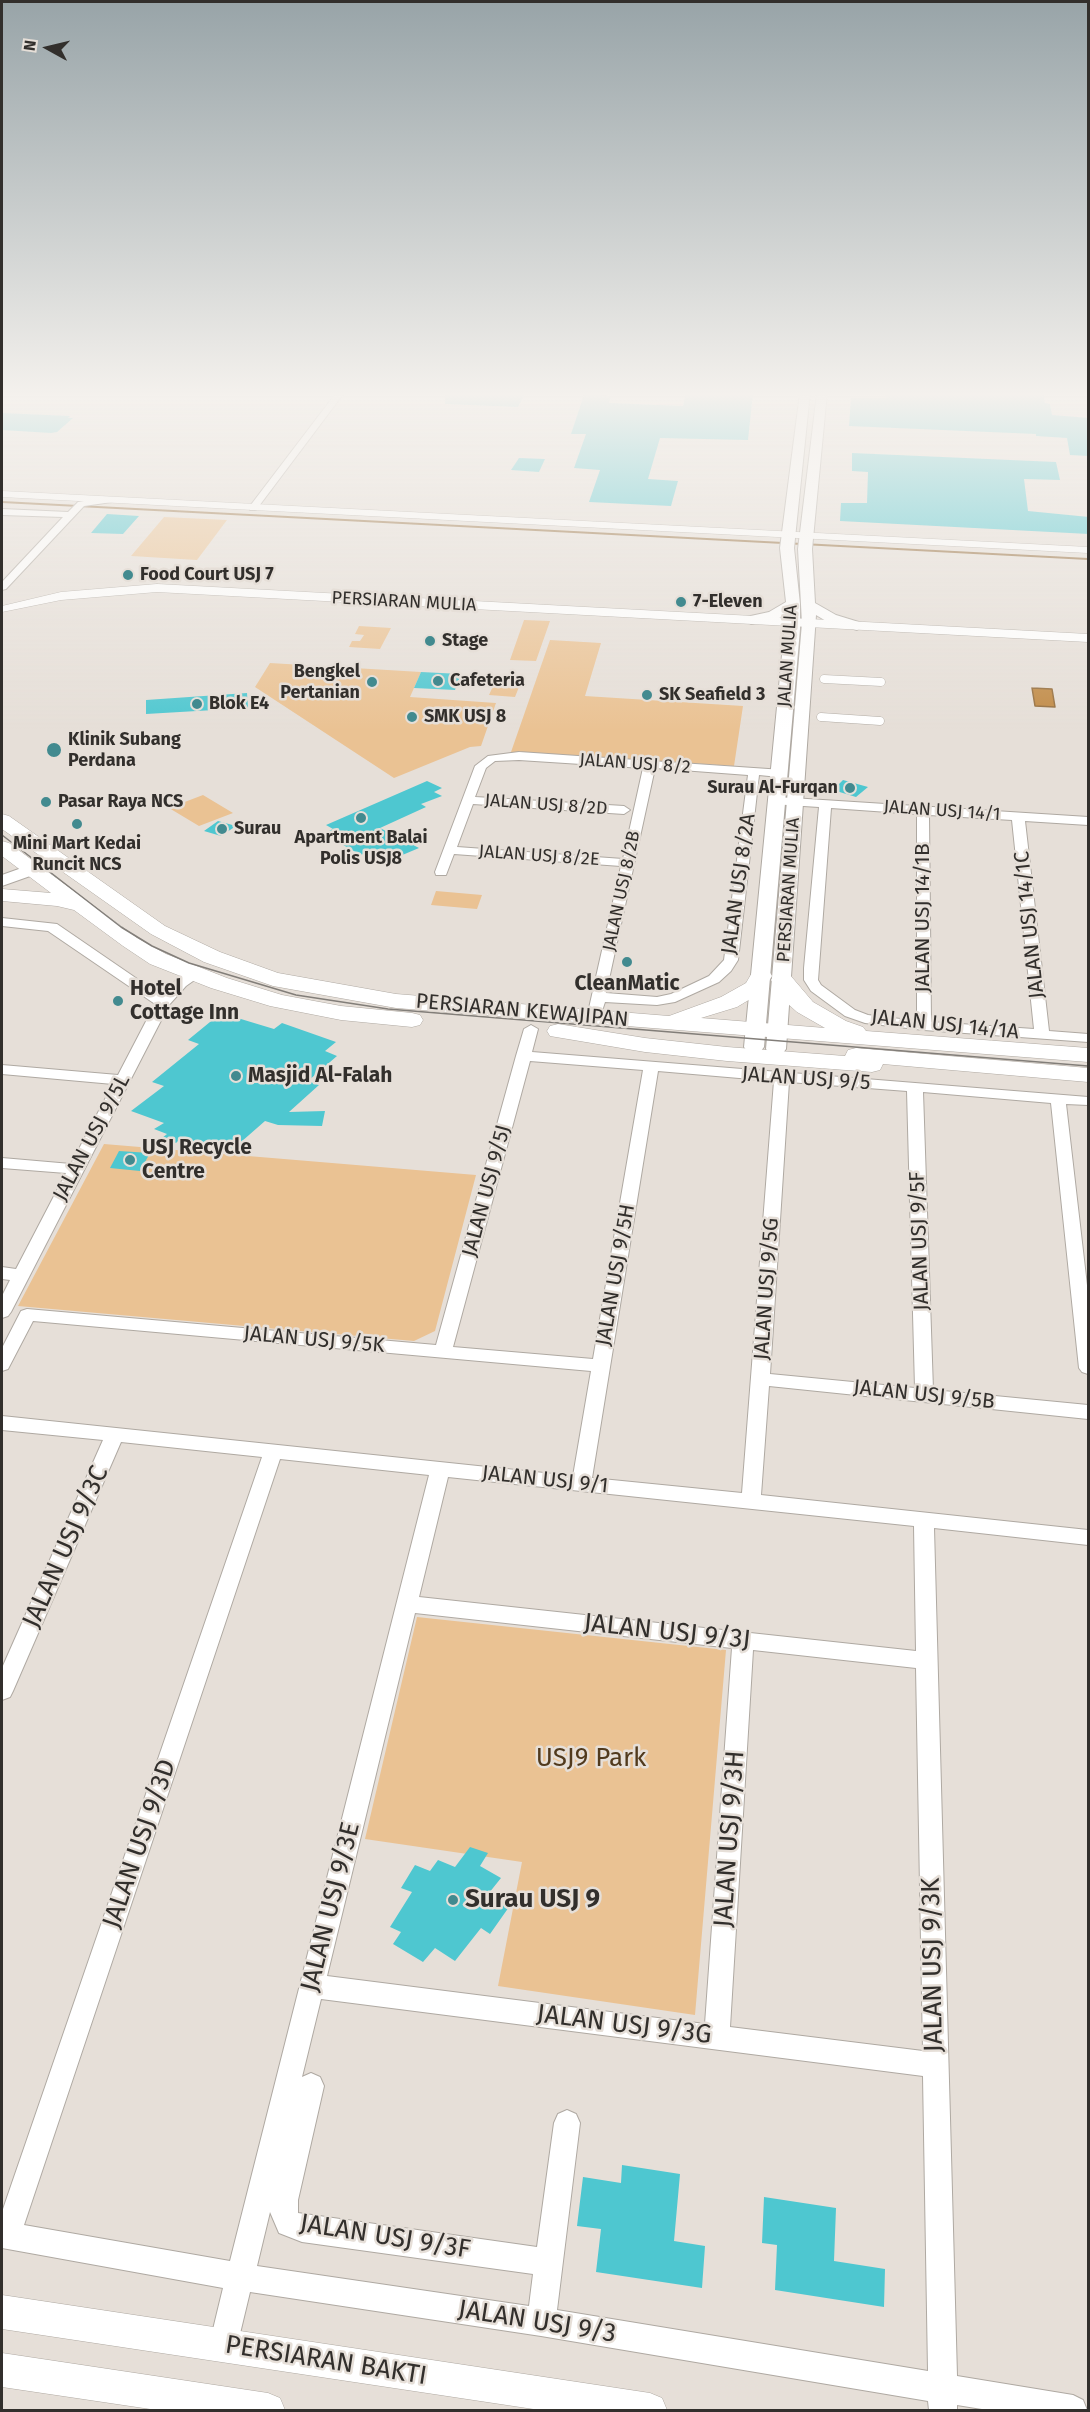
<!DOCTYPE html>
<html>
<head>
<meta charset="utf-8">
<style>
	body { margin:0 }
	#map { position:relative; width:1090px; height:2412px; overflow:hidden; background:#e6dfd8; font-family:"Fira Sans",sans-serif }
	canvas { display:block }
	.frame { position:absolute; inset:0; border:3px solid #322f2c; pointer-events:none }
	.north { position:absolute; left:18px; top:18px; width:60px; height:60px; -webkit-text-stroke:4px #e6dfd8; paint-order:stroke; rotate:278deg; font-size:16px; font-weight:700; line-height:24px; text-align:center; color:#322f2c }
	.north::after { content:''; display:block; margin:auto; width:21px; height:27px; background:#322f2c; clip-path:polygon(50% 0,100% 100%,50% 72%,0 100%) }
</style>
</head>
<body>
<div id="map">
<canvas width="1090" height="2412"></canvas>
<div class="frame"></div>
<div class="north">N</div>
</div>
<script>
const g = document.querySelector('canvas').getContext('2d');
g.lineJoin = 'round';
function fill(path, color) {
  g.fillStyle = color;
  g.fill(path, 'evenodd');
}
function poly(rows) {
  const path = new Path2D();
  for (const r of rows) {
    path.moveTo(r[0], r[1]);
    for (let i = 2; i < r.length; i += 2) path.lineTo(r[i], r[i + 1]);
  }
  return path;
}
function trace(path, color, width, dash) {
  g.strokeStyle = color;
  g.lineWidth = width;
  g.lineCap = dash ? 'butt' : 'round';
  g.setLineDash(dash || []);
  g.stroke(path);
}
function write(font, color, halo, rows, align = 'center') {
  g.font = font + ' "Fira Sans",sans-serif';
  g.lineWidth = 5;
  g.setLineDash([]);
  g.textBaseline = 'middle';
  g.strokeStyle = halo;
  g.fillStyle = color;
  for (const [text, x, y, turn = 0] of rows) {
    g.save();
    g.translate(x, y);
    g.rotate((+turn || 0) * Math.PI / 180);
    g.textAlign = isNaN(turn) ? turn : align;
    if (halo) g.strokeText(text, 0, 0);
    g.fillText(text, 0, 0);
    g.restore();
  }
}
const green = poly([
	[164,517,227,520,197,560,131,556],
	[524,620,550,621,536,661,510,660],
	[359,626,391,628,380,649,349,647,352,641,360,641,364,635,355,634],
	[550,640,601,643,585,696,743,706,734,766,511,752],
	[270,663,421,672,410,697,496,703,481,746,470,747,394,778,255,687],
	[498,675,523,677,515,697,489,695],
	[203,795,233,813,199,826,169,808],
	[436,891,482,895,477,909,431,905],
	[104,1144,476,1175,435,1331,414,1341,18,1306],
	[417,1617,726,1650,695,2015,498,1986,522,1862,365,1839]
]);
const water = poly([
	[1032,688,1052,689,1055,707,1035,706,1032,688]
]);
const stream = poly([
	[2,502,1088,559]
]);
const building = poly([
	[446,393,525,393,518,407,445,404],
	[686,393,753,393,748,440,660,438,648,479,678,481,671,506,589,502,600,470,574,468,586,434,571,434,584,395,611,396,609,403,683,406],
	[885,393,1043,393,1045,403,1050,404,1052,415,1089,418,1089,456,1070,455,1067,438,1036,436,1036,434,849,426,851,398,886,398],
	[2,413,70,416,68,418,73,418,57,432,51,433,2,430],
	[852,453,1056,462,1060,480,1024,479,1028,511,1089,517,1089,534,840,521,841,503,867,503,868,472,852,471],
	[519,458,545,459,539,472,511,470],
	[107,514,139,516,123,534,91,533],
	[421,672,461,674,455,690,414,688],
	[247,693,248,708,146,714,146,700],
	[843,780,868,787,856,797,833,790],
	[427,781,442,788,434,792,442,796,421,804,426,807,380,828,419,848,400,856,391,851,384,854,374,849,361,855,336,841,342,839,329,831,333,829,326,825],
	[218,821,236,826,221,836,204,831],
	[221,1013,274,1029,282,1023,336,1042,325,1051,337,1056,308,1081,319,1085,289,1112,325,1111,322,1126,278,1125,265,1121,233,1149,211,1140,202,1148,180,1139,176,1143,162,1138,167,1134,154,1129,164,1123,131,1111,164,1086,152,1082,199,1044,188,1040],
	[119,1151,150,1153,140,1171,110,1168],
	[470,1847,488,1853,480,1866,501,1878,489,1893,509,1907,490,1934,481,1928,455,1961,435,1948,423,1962,393,1944,401,1932,390,1927,412,1892,401,1888,415,1865,430,1871,438,1860,455,1867],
	[622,2165,680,2174,674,2241,705,2246,702,2288,596,2272,601,2229,577,2226,583,2177,621,2183],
	[764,2197,836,2208,834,2261,885,2269,884,2307,775,2290,777,2245,762,2243]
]);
const pedestrian = poly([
	[824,679,881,682],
	[821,717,880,721]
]);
const minor = poly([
	[336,393,344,393,256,510,250,510,250,506,336,393],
	[109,497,114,500,112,502,84,506,6,589,2,590,2,582,63,517,2,515,2,509,68,512,78,502,109,497],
	[519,752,783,770,785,773,779,777,759,775,738,960,731,971,719,982,675,1002,657,1005,605,1002,599,1020,589,1020,587,1017,621,866,454,854,446,875,436,875,435,872,475,766,488,756,519,752],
	[519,760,643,768,623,859,457,847,473,804,624,814,630,810,624,806,475,797,486,768,495,761,519,760],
	[655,768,748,775,724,960,709,976,671,994,657,997,606,993,655,768],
	[776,797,1088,817,1088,825,1025,821,1049,1031,1088,1034,1088,1042,924,1030,865,1023,845,1016,811,991,804,980,804,968,819,807,772,804,770,801,776,797],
	[831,808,917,814,917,1021,868,1015,855,1010,821,985,818,980,831,808],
	[929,815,1012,820,1034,1029,931,1022,929,815],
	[2,918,57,924,162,996,176,980,191,971,201,971,203,974,186,986,169,1005,11,1312,8,1316,2,1318,2,1296,10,1280,2,1279,2,1267,16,1269,66,1173,2,1168,2,1158,71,1164,113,1084,2,1074,2,1065,118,1075,155,1004,48,931,2,926,2,918],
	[531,1025,538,1029,532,1052,1088,1097,1088,1105,1066,1104,1088,1294,1088,1374,1082,1372,1079,1368,1051,1103,923,1092,933,1390,1088,1405,1088,1419,769,1386,761,1495,1088,1530,1088,1545,934,1528,957,2376,1073,2395,1083,2400,1087,2410,988,2410,957,2405,957,2410,929,2410,928,2401,541,2336,250,2292,237,2346,233,2356,223,2360,213,2356,209,2346,223,2288,2,2248,2,2212,262,1457,121,1442,13,1691,10,1697,2,1700,2,1668,103,1440,2,1430,2,1416,573,1476,591,1371,33,1321,8,1369,2,1371,2,1348,21,1311,27,1309,436,1345,516,1056,524,1029,531,1025],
	[530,1061,643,1070,593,1359,453,1347,530,1061],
	[658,1071,774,1081,742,1493,592,1478,658,1071],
	[789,1082,907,1091,915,1388,770,1374,789,1082],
	[280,1459,429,1475,230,2261,24,2225,280,1459],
	[448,1477,914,1526,916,1651,419,1597,448,1477],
	[415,1613,732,1648,705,2024,327,1976,415,1613],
	[753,1650,916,1668,923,2051,730,2027,753,1650],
	[321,1999,923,2076,928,2371,557,2310,580,2123,576,2114,567,2110,558,2114,554,2123,537,2247,298,2213,298,2200,324,2086,320,2077,311,2073,302,2077,321,1999],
	[270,2212,279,2233,302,2242,533,2274,529,2306,257,2266,270,2212]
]);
const tertiary = poly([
	[2,491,1088,547,1088,553,2,497,2,491],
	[157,584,1088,634,1088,642,157,592,61,600,2,612,2,606,61,592,157,584],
	[2,2295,650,2393,662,2398,667,2410,540,2410,2,2329,2,2295],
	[2,2353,268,2393,280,2398,285,2410,157,2410,2,2387,2,2353]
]);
const secondary = poly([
	[800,393,810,393,794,548,800,604,800,629,764,1047,761,1051,754,1053,747,1051,744,1047,786,614,779,618,751,624,744,620,746,617,769,612,786,602,780,548,800,393],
	[817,393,827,393,812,549,815,603,836,615,862,623,864,626,857,630,826,621,816,615,786,1049,783,1053,776,1055,769,1053,766,1049,802,623,798,549,817,393],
	[58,855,64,856,67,860,64,864,2,886,2,875,58,855]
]);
const primary = poly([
	[2,814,9,816,165,926,220,952,278,973,396,994,669,1016,721,997,746,983,753,971,761,969,769,971,772,976,762,992,737,1007,701,1018,825,1028,797,1012,787,1003,771,980,774,975,782,973,790,975,813,1002,846,1021,863,1027,866,1031,1088,1048,1088,1062,396,1008,273,986,204,962,151,934,2,829,2,814],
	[2,841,9,843,137,938,166,954,227,978,282,995,341,1006,412,1013,420,1015,423,1020,420,1025,412,1027,341,1020,270,1006,211,988,150,964,123,946,74,910,57,906,2,901,2,889,51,893,2,856,2,841],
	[558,1024,645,1038,727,1047,845,1056,848,1050,856,1048,1088,1068,1088,1082,883,1064,880,1070,872,1072,727,1061,645,1052,550,1036,547,1031,550,1026,558,1024]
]);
const tram = poly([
	[2,835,121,927,152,946,189,963,296,995,388,1009,1088,1066]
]);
const markers = [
	[128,575,6,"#428a8f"],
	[681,602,6,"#428a8f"],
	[430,641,6,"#428a8f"],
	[438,681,6,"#428a8f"],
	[372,682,6,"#428a8f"],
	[647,695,6,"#428a8f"],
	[197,704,6,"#428a8f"],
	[412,717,6,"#428a8f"],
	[54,750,8,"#428a8f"],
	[850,788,6,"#428a8f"],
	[46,802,6,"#428a8f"],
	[361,818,6,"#428a8f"],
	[77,824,6,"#428a8f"],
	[222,829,6,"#428a8f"],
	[627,962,6,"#428a8f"],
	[118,1001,6,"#428a8f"],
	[236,1076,6,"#428a8f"],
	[130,1160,6,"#428a8f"],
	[453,1900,6,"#428a8f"]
];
const farPoinames = [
	["Food Court USJ 7",140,575],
	["7-Eleven",693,602],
	["Stage",442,641],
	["Bengkel",360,672,"right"],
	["Pertanian",360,693,"right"],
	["Cafeteria",450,681],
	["SK Seafield 3",659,695],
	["Blok E4",209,704],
	["SMK USJ 8",424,717],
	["Klinik Subang",68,740],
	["Perdana",68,761],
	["Surau Al-Furqan",838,788,"right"],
	["Pasar Raya NCS",58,802],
	["Surau",234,829],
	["Apartment Balai",361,838,"center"],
	["Polis USJ8",361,859,"center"],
	["Mini Mart Kedai",77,844,"center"],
	["Runcit NCS",77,865,"center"]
];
const farStreetnames = [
	["PERSIARAN MULIA",404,602,3],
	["JALAN MULIA",788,656,-86],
	["JALAN USJ 8/2",635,764,4],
	["JALAN USJ 8/2D",546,805,4],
	["JALAN USJ 14/1",942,811,4],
	["JALAN USJ 8/2E",539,856,4],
	["PERSIARAN MULIA",789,890,-86],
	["JALAN USJ 8/2B",622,891,-78]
];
const streetNames = [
	["JALAN USJ 8/2A",739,884,-82],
	["JALAN USJ 14/1B",923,918,-90],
	["JALAN USJ 14/1C",1030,925,-96],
	["PERSIARAN KEWAJIPAN",522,1011,5],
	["JALAN USJ 14/1A",945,1025,6],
	["JALAN USJ 9/5",806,1079,4],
	["JALAN USJ 9/5L",92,1138,-62],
	["JALAN USJ 9/5J",487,1191,-75],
	["JALAN USJ 9/5F",920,1241,-92],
	["JALAN USJ 9/5H",616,1275,-80],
	["JALAN USJ 9/5G",767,1289,-86],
	["JALAN USJ 9/5K",314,1340,5],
	["JALAN USJ 9/5B",924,1395,6],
	["JALAN USJ 9/1",545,1480,6]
];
const poiNames = [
	["CleanMatic",627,984,"center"],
	["Hotel",130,989],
	["Cottage Inn",130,1013],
	["Masjid Al-Falah",248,1076],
	["USJ Recycle",142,1148],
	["Centre",142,1172]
];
const nearStreetnames = [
	["JALAN USJ 9/3C",66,1547,-66],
	["JALAN USJ 9/3J",667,1632,6],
	["JALAN USJ 9/3H",730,1839,-86],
	["JALAN USJ 9/3D",140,1844,-71],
	["JALAN USJ 9/3E",331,1907,-76],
	["JALAN USJ 9/3K",933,1965,-91],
	["JALAN USJ 9/3G",624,2025,7],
	["JALAN USJ 9/3F",385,2237,9],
	["JALAN USJ 9/3",537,2322,9],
	["PERSIARAN BAKTI",326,2361,9]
];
const nearParknames = [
	["USJ9 Park",591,1759]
];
const nearPoinames = [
	["Surau USJ 9",465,1900]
];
fill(green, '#eac293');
fill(water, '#c18b47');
trace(water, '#966f3f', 1.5);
trace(stream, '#966f3f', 2);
fill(building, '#4ec7d0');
trace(pedestrian, '#afa9a2', 9);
trace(minor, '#afa9a2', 2);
trace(tertiary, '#afa9a2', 1);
trace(secondary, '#afa9a2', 2);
trace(primary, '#afa9a2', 1);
trace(pedestrian, '#fff', 8);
fill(minor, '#fff');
fill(tertiary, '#fff');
fill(secondary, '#fff');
fill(primary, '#fff');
trace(tram, '#827e79', 1.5);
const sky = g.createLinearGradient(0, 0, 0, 731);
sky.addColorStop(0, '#98a4a8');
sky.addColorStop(0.54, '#f4f1ed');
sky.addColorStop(1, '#f4f1ed00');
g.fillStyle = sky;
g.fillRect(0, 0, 1090, 731);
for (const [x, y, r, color] of markers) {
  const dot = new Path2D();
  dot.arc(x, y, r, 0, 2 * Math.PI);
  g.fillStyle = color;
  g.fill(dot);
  trace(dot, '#e6dfd8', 2);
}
write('bold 18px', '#322f2c', '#e6dfd8', farPoinames, 'left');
write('18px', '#322f2c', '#e6dfd8', farStreetnames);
write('21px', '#322f2c', '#e6dfd8', streetNames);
write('bold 21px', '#322f2c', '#e6dfd8', poiNames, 'left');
write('26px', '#322f2c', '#e6dfd8', nearStreetnames);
write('26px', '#513a1d', '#e6dfd8', nearParknames);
write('bold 26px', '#322f2c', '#e6dfd8', nearPoinames, 'left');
</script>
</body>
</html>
